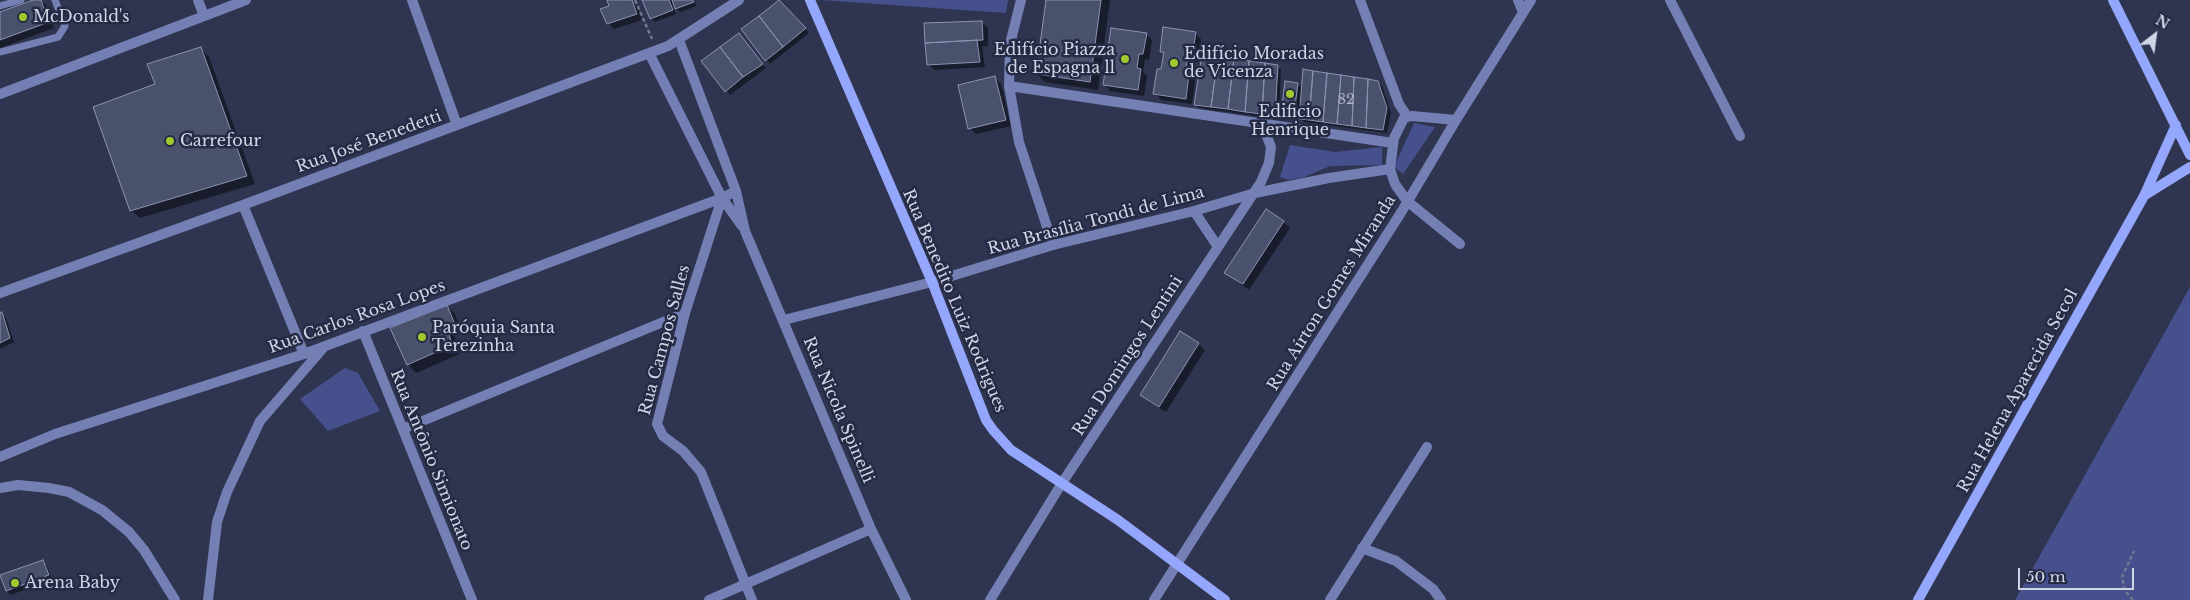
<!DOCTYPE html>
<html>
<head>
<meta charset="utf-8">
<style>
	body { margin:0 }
	#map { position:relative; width:2190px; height:600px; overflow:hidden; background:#2f3550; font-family:"Libre Baskerville",serif }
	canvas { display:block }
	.north { position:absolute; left:2130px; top:10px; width:50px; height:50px; -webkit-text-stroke:4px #252b45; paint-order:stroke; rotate:30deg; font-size:14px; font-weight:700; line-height:20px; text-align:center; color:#d1d6e7 }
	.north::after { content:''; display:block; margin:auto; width:18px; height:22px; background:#d1d6e7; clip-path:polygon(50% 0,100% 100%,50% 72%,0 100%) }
	.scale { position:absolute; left:2018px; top:568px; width:116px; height:22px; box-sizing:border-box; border:2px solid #d1d6e7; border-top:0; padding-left:6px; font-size:15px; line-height:18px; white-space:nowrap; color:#d1d6e7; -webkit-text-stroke:4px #252b45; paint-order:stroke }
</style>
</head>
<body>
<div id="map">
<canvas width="2190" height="600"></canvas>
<div class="north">N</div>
<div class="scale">50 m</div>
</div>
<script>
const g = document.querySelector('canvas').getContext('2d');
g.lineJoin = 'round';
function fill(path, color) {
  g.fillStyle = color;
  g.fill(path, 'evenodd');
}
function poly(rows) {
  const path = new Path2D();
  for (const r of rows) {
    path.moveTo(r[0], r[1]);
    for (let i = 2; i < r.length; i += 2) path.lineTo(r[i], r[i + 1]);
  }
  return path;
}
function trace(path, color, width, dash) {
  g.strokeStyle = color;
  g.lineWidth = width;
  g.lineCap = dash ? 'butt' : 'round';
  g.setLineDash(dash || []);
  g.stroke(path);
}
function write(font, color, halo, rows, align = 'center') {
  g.font = font + ' "Libre Baskerville",serif';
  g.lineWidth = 5;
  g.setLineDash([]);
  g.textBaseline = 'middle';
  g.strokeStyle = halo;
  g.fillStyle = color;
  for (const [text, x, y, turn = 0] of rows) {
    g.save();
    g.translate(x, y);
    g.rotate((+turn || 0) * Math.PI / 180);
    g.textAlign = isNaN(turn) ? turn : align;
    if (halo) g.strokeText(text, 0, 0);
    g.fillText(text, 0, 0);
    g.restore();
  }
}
const green = poly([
	[820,0,1008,0,1006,13],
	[1414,123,1435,127,1403,174,1394,167],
	[1290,145,1335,152,1382,147,1382,165,1330,166,1302,178,1289,180,1280,177],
	[2190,287,2190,600,2015,600,2156,348],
	[345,368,358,373,380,411,328,431,300,399]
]);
const shadow = poly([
	[36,0,40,0,46,5,54,28,0,48,0,13],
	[608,0,631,0,637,6,642,20,614,29,608,23,611,7],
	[644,0,697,0,694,1,697,6,680,12,673,5,676,14,655,22,651,18],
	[1047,0,1110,0,1098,90,1045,82,1037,74],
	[780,1,809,33,770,64,743,29],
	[981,22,988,28,988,46,982,46,985,67,934,70,928,64],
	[1195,33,1201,39,1198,62,1194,62,1191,77,1195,81,1192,104,1161,100,1155,93,1162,71,1165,55,1161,51],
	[1146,34,1152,40,1149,60,1145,59,1143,72,1147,76,1144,96,1110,91,1104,84,1111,66,1113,53,1109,49],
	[743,38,766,68,730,95,703,61],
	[201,49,209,57,255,184,140,218,131,210,157,85],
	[1277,66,1281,70,1279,119,1199,108,1195,104],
	[995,78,1001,84,1011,126,976,134,970,128],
	[1378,82,1382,86,1391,113,1387,133,1304,122,1300,118,1301,112,1289,111,1283,105,1297,84,1303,89],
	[1283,222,1290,228,1249,290,1226,272],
	[447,306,455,314,462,331,454,334,460,354,416,373,408,364],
	[2,314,6,318,14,342,0,349,0,315],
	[1198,344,1205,350,1166,412,1148,401,1142,395],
	[43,562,47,566,52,579,11,595,7,591,2,576]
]);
const building = poly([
	[33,0,41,0,49,22,0,40,0,12,33,0],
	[607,0,632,0,637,14,607,24,600,9,609,6,607,0],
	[642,0,669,0,673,10,650,19,642,0],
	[672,0,693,0,694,2,675,9,672,0],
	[779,0,806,28,783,47,759,16,779,0],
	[1046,0,1101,0,1090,82,1036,74,1046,0],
	[759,16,783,47,765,61,741,29,759,16],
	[982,21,983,40,925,43,924,23,982,21],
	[1163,27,1196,32,1192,57,1188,56,1185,73,1189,73,1186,99,1153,94,1157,69,1161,69,1164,52,1160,52,1163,27],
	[1111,28,1147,33,1143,54,1139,54,1137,68,1141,69,1138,90,1103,85,1106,64,1110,64,1113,50,1108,49,1111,28],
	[739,33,763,64,743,77,720,47,739,33],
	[977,40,980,62,927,65,925,43,977,40],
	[201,47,247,176,130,211,93,107,155,84,147,64,201,47],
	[720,47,743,77,725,92,701,61,720,47],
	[1202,54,1218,56,1211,107,1194,105,1202,54],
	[1218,56,1234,58,1228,109,1211,107,1218,56],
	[1234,58,1249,61,1245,112,1228,109,1234,58],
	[1249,61,1265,63,1262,114,1245,112,1249,61],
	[1265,63,1278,65,1275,116,1262,114,1265,63],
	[1303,69,1313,71,1309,120,1299,119,1303,69],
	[1313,71,1327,73,1323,122,1309,120,1313,71],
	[1327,73,1341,75,1337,124,1323,122,1327,73],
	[1341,75,1354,77,1352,126,1337,124,1341,75],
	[995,76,1006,120,968,129,958,85,995,76],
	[1354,77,1368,79,1366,128,1352,126,1354,77],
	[1368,79,1378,81,1387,108,1383,130,1366,128,1368,79],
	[1285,81,1298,83,1295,107,1282,105,1285,81],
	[1266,209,1284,221,1243,284,1224,273,1266,209],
	[447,305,454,322,447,326,452,345,407,365,390,328,447,305],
	[2,312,10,338,0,343,0,313,2,312],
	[1180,331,1199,343,1159,407,1140,395,1180,331],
	[43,560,49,575,6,591,0,575,43,560]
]);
const path = poly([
	[635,0,652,39],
	[2133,600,2125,591,2122,577,2134,551]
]);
const lane = poly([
	[0,6,21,0],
	[0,52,58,37,65,26,55,0]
]);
const street = poly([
	[198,0,204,16],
	[412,0,457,125],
	[1021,0,1010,44,1009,86,1019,142,1053,245],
	[1360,0,1399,104,1407,116],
	[1518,0,1523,12],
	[1670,0,1740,136],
	[679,40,736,191,745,231,871,529,906,600],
	[649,53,722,198,742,226],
	[1009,86,1393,143],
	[0,94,246,0],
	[1456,120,1412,116,1404,118,1394,138,1390,169,1395,184,1407,201,1460,244],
	[736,191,722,198,685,313,657,424,663,436,683,451,701,472,752,600],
	[243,205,304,354],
	[1194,211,1218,247],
	[0,293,243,205,668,46,739,0],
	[784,320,932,282,1053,245,1194,211,1255,193,1329,178,1390,169],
	[363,331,472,600],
	[403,429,685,313],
	[0,457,55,434,304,354,722,198],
	[0,488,18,485,49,488,69,492,102,510,129,532,144,550,175,600],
	[1362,548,1396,561,1433,589,1441,600],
	[208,600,217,522,227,492,260,421,324,347],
	[709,600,871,529],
	[990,600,1062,483,1261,182,1269,163,1271,147,1262,124],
	[1154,600,1402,211,1456,120,1531,0],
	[1330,600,1427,447]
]);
const secondary = poly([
	[810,0,932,282,986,420,993,430,1011,450,1118,520,1225,600],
	[2113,0,2190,155],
	[2145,195,2190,167],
	[1918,600,2144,196,2176,125]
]);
const markers = [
	[23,17,5,"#a0c92b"],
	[1125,59,5,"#a0c92b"],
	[1174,63,5,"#a0c92b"],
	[1290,94,5,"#a0c92b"],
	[170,141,5,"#a0c92b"],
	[422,337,5,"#a0c92b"],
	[15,583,5,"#a0c92b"]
];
const numberNames = [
	["82",1346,100]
];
const poiNames = [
	["McDonald's",33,17],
	["Edifício Piazza",1115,50,"right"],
	["de Espagna ll",1115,68,"right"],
	["Edifício Moradas",1184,54],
	["de Vicenza",1184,72],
	["Edificio",1290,112,"center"],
	["Henrique",1290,130,"center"],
	["Carrefour",180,141],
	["Paróquia Santa",432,328],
	["Terezinha",432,346],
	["Arena Baby",25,583]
];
const streetNames = [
	["Rua José Benedetti",369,142,-20],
	["Rua Brasília Tondi de Lima",1096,221,-15],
	["Rua Aírton Gomes Miranda",1332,293,-58],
	["Rua Benedito Luiz Rodrigues",954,301,67],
	["Rua Carlos Rosa Lopes",357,317,-20],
	["Rua Campos Salles",665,340,-75],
	["Rua Domingos Lentini",1128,356,-57],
	["Rua Helena Aparecida Secol",2018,391,-61],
	["Rua Nicola Spinelli",838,410,67],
	["Rua Antônio Simionato",431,460,68]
];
fill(green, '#45508d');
fill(shadow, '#0007');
fill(building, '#4a516d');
trace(building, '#8b93b3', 1);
trace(path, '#71778e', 2.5, [4, 2.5]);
trace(lane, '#7480b4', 7);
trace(street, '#7480b4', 10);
trace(secondary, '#95a7fc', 10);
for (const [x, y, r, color] of markers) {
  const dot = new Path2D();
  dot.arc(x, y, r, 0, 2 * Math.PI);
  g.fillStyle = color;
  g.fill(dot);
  trace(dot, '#252b45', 2);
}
write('14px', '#afb5c8', null, numberNames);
write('16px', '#d1d6e7', '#252b45', poiNames, 'left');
write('16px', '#d1d6e7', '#252b45', streetNames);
</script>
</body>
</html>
